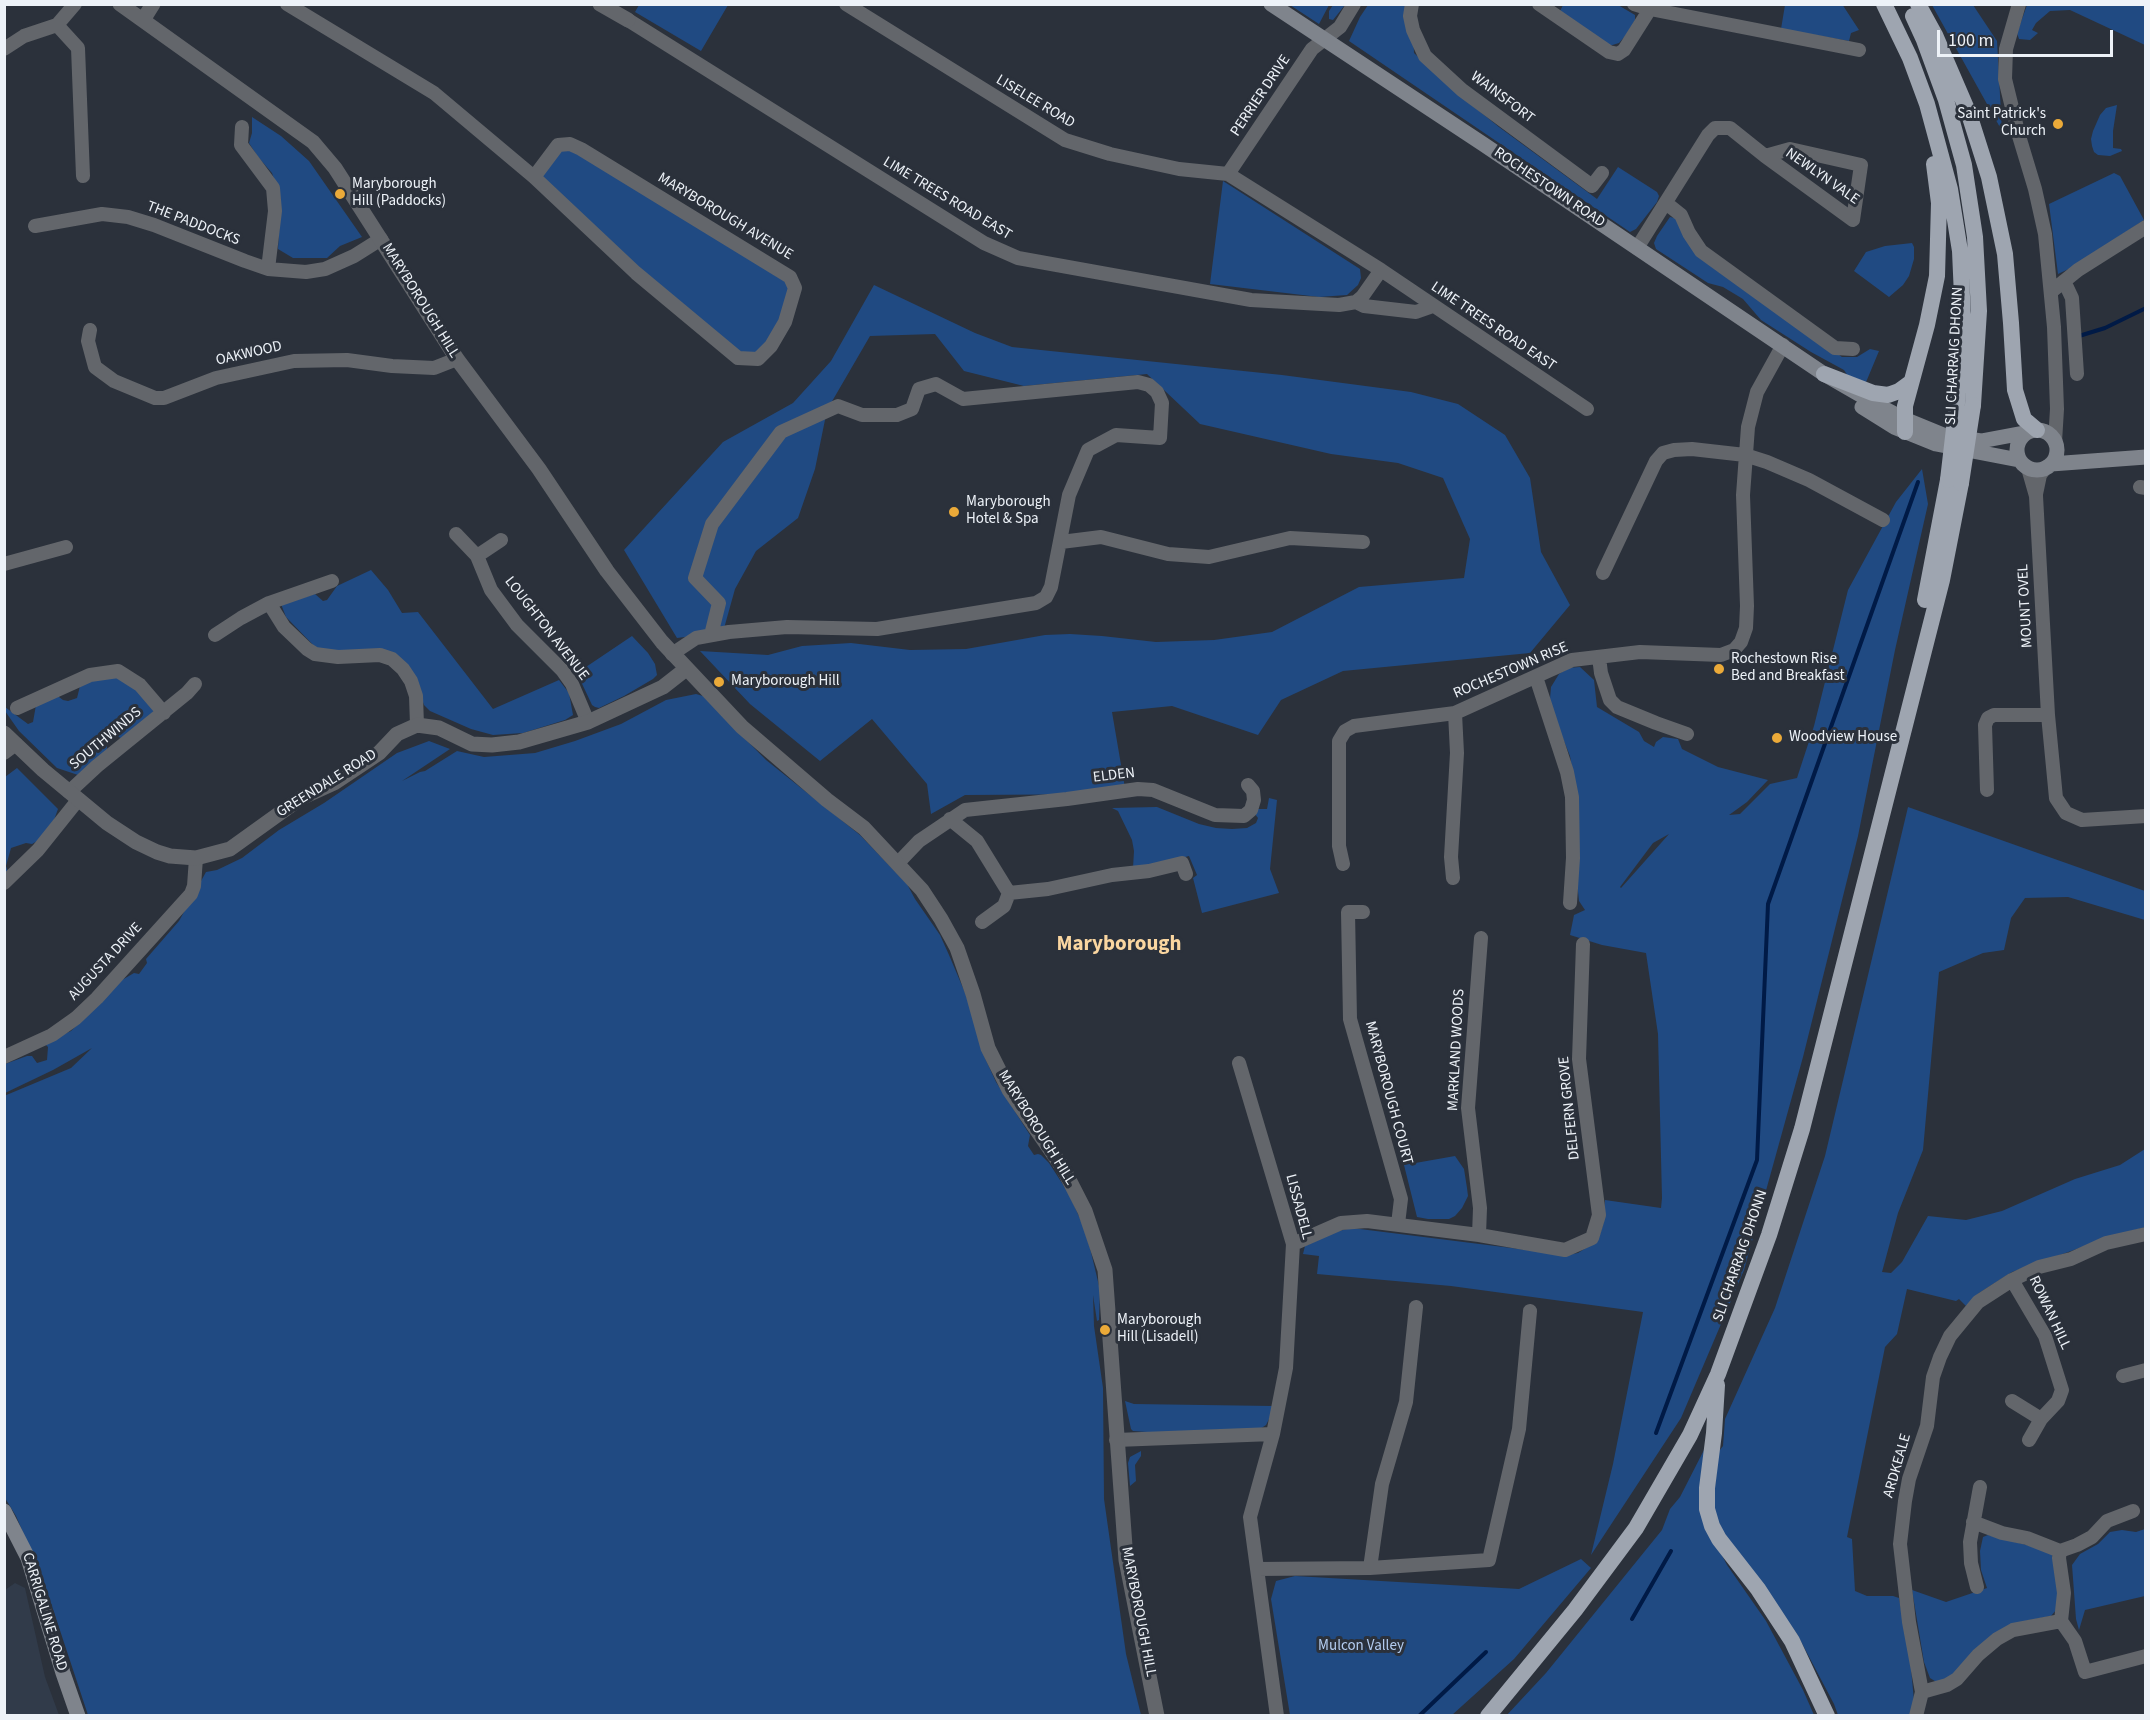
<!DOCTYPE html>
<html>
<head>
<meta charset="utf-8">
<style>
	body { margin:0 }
	#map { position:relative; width:2150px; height:1720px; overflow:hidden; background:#2b313b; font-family:"Source Sans 3",sans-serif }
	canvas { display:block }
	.frame { position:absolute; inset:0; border:6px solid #edf2f8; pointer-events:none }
	.scale { position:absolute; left:1937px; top:30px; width:176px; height:27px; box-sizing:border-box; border:3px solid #edf2f8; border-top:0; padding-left:8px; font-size:18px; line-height:21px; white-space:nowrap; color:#edf2f8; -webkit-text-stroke:4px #2b313b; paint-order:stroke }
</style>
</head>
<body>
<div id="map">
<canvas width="2150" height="1720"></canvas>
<div class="frame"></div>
<div class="scale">100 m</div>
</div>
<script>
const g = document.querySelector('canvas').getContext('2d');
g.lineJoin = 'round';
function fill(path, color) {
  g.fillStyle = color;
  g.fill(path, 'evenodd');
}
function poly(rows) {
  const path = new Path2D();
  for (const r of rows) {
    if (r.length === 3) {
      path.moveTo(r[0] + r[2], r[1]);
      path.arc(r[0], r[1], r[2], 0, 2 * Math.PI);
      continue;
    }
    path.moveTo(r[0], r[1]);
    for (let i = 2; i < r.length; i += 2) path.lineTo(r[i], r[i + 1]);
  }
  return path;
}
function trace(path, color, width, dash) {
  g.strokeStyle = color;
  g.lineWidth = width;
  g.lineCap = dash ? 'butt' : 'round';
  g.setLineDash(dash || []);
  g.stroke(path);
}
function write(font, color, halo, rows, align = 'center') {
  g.font = font + ' "Source Sans 3",sans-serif';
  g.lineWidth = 6;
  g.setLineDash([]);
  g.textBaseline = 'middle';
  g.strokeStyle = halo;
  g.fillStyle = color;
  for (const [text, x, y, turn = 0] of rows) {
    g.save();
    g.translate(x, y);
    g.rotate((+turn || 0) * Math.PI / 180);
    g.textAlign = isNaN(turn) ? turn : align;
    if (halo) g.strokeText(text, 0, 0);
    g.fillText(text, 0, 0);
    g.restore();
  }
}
const built = poly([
	[15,1583,25,1588,45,1677,59,1715,5,1715,5,1590]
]);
const green = poly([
	[1842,4,1859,30,1851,33,1849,41,1781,29,1785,5],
	[639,5,639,4,728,5,701,51,635,12],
	[1290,5,1329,4,1329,5,1319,24],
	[1333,5,1345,5,1333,20,1329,19,1329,11],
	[1368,5,1406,5,1413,30,1414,53,1453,90,1499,127,1597,199,1618,167,1657,192,1659,196,1657,202,1636,229,1630,232,1349,41,1360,17],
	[1563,5,1618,5,1635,15,1635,20,1627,34,1619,43,1609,46,1560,11],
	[1932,5,1973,5,1997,41,2002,131],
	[2027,5,2145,5,2145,45,2070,10,2050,11,2036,23,2032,30,2038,33,2030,40,2019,39,2017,33],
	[2117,105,2113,131,2113,148,2121,149,2122,151,2110,156,2098,155,2094,152,2092,146,2091,139,2093,131,2100,115,2106,108],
	[252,117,281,136,309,161,362,237,340,246,327,258,293,258,278,249,281,200,272,173,258,157,249,143,252,133],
	[570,144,795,288,763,354,735,355,534,177,558,145],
	[2114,173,2120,176,2144,220,2075,266,2058,274,2049,204],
	[1223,181,1360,269,1361,278,1358,285,1347,295,1319,297,1210,284],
	[1670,217,1679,219,1713,265,1842,357,1857,357,1870,349,1879,351,1864,387,1852,382,1844,370,1811,352,1761,320,1743,299,1723,287,1708,283,1656,249,1654,243,1657,236],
	[1912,243,1914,247,1914,259,1909,276,1903,285,1889,297,1854,271,1866,252,1885,246],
	[874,285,975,333,1012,347,1282,375,1411,392,1458,404,1505,435,1530,478,1541,552,1570,605,1530,653,1343,671,1281,700,1258,735,1172,706,1112,712,1126,794,965,795,931,814,927,784,872,719,820,761,750,704,700,651,768,655,802,646,851,643,910,650,966,649,1045,635,1070,634,1102,636,1156,642,1214,640,1272,632,1359,587,1464,578,1470,539,1443,478,1398,463,1331,454,1200,424,1147,374,1024,386,964,371,935,334,870,336,827,410,815,469,798,518,756,551,735,589,723,632,677,638,624,550,723,442,793,403,831,361],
	[1922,469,1928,504,1895,650,1858,836,1803,1057,1744,1270,1681,1418,1591,1555,1613,1464,1643,1312,1451,1286,1317,1274,1319,1256,1303,1254,1305,1246,1334,1232,1352,1228,1567,1255,1578,1253,1592,1244,1599,1237,1603,1225,1605,1200,1661,1208,1662,1198,1658,1034,1646,953,1602,945,1570,935,1574,915,1585,910,1579,901,1575,863,1579,809,1570,756,1555,719,1550,699,1551,687,1559,674,1568,668,1580,667,1594,680,1597,707,1639,732,1644,741,1654,747,1656,742,1663,737,1678,739,1682,749,1718,767,1768,780,1747,802,1729,815,1740,814,1770,784,1797,778,1814,726,1848,590,1896,502],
	[1669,834,1621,888,1620,887,1653,843],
	[371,570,388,590,402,613,418,612,493,709,559,680,569,693,573,715,565,720,523,733,493,735,471,729,430,711,424,705,414,676,399,658,383,649,336,652,318,650,286,617,281,604,315,594,323,601,327,600,337,586],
	[632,636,648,653,655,664,657,675,653,679,624,696,599,708,595,707,592,705,577,673],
	[119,676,146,697,154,709,152,715,122,739,116,735,107,743,107,751,78,775,57,768,19,731,5,711,5,707,28,724,33,722,36,705,51,697,59,697,63,700,68,701,77,698,80,686,90,680],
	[696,694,703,696,766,760,860,835,907,884,915,899,940,935,949,955,966,995,985,1058,996,1082,1030,1135,1028,1146,1034,1155,1038,1154,1041,1155,1049,1163,1069,1194,1082,1223,1090,1248,1100,1290,1099,1320,1097,1321,1093,1295,1094,1326,1103,1388,1104,1499,1126,1654,1141,1715,88,1715,43,1579,16,1516,5,1498,4,1096,71,1068,92,1048,53,1070,5,1093,5,1064,27,1056,32,1056,37,1063,47,1060,48,1047,44,1043,71,1031,122,980,134,973,139,974,147,963,146,959,179,921,206,872,217,870,242,858,279,830,324,803,397,753,429,741,450,749,402,781,420,772,425,771,457,751,484,757,535,753,575,741,621,724,666,700],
	[17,768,58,809,54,820,41,839,32,844,26,843,11,848,6,866,8,872,5,876,5,777],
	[1269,798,1277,800,1270,869,1279,893,1202,913,1193,878,1197,875,1189,856,1144,868,1133,868,1134,851,1132,840,1118,811,1112,808,1157,807,1199,824,1216,828,1232,829,1247,828,1256,823,1258,818,1255,814,1258,809,1267,809],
	[1908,807,2145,891,2145,920,2068,897,2025,898,2011,918,2004,950,1983,953,1939,972,1923,1150,1898,1213,1882,1272,1891,1273,1902,1262,1928,1216,1966,1220,2002,1211,2075,1179,2120,1165,2145,1149,2146,1227,2116,1235,2012,1272,1979,1293,1966,1306,1959,1299,1956,1301,1907,1289,1897,1334,1885,1347,1847,1537,1852,1539,1855,1591,1867,1596,1893,1596,1899,1598,1910,1657,1914,1701,1911,1715,1838,1715,1834,1704,1797,1634,1718,1525,1713,1502,1719,1451,1723,1446,1725,1419,1775,1308,1825,1156],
	[1455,1156,1464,1169,1467,1188,1468,1196,1462,1208,1455,1216,1449,1219,1428,1219,1417,1217,1404,1165],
	[1125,1401,1134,1404,1273,1406,1273,1411,1266,1425,1260,1429,1148,1434,1147,1432,1133,1431,1131,1429],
	[1704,1450,1715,1542,1727,1565,1766,1621,1803,1690,1814,1715,1506,1716,1546,1673,1662,1530,1670,1509,1680,1497],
	[1141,1451,1141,1456,1135,1465,1136,1481,1130,1486,1128,1463,1130,1457],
	[2145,1529,2145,1596,2085,1610,2079,1630,2076,1619,2072,1565,2080,1554,2098,1544,2110,1532,2122,1530,2136,1532],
	[1988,1535,2046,1550,2052,1555,2058,1575,2057,1609,2051,1616,2026,1621,1955,1676,1938,1683,1930,1678,1924,1662,1912,1590,1946,1602,1987,1588,1981,1570,1980,1551,1983,1537],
	[1581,1559,1591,1568,1514,1659,1452,1715,1290,1715,1271,1599,1276,1581,1295,1576,1519,1589]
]);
const stream = poly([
	[2079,336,2105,328,2146,308],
	[1656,1433,1757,1160,1768,904,1918,482],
	[1632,1619,1671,1551],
	[1419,1716,1486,1652]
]);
const minor = poly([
	[287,4,434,93,534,177,636,273,738,358,758,359,771,346,785,322,795,288,790,277,581,149,570,144,558,145,534,177],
	[846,4,1065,140,1110,154,1179,169,1228,174],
	[1412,4,1410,16,1413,30,1425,56,1462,90,1592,186,1602,173],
	[1539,4,1609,52,1618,54,1624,50,1650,9],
	[1634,4,1650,9,1859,50],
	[2019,4,2006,49,2005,79,2019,136,2035,189,2045,234,2054,327,2057,409,2055,442],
	[628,20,984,243,1018,258,1251,300,1339,305,1356,302,1362,297,1381,270],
	[57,25,78,48,83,176],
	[4,49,24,36,57,25,75,4],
	[242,127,241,145,273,188,275,211,268,269],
	[1228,174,1381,270,1587,409],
	[1228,174,1312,49,1340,27,1354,4],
	[1666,203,1681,215,1689,233,1701,251,1835,348,1853,349],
	[35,226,102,214,128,217,154,225,245,261,268,269,306,272,325,269,354,256,381,239],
	[1637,248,1708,135,1715,128,1730,128,1765,156,1853,220,1861,165,1790,149,1765,156],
	[2064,281,2072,298,2077,374],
	[2052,291,2078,270,2146,227],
	[1356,302,1364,306,1416,312,1433,306],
	[90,330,88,341,95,367,114,381,155,398,164,398,216,378,294,361,347,360,392,366,434,368,457,359],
	[2028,468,2036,496,2048,715,2056,798,2066,813,2082,820,2146,816],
	[2140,487,2146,488],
	[2036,494,2040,475,2046,467],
	[456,534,477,556,491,590,517,625,562,670,572,684,588,722],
	[1061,542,1101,537,1168,554,1209,557,1290,538,1363,542],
	[477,556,501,540],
	[4,564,66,547],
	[1603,573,1656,461,1663,453,1674,450,1692,449,1745,455,1767,462,1809,480,1883,520],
	[269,603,284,627,307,649,315,654,338,657,380,655,392,659,403,669,411,681,416,696,417,725],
	[215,635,241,618,269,603,332,581],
	[672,654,696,638,729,632,787,627,877,629,1036,603,1046,597,1051,587,1069,495,1088,450,1116,435,1160,438,1162,403,1157,392,1149,385,1138,382,963,399,936,384,919,389,912,409,897,415,862,415,838,406,781,432,712,524,695,578,719,603,711,635],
	[1599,657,1601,673,1610,700,1617,707,1656,723,1687,734],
	[1536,677,1567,772,1572,797,1573,858,1570,903],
	[17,708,90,675,118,671,140,685,164,713],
	[4,753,16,744],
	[1987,790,1985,725,1988,718,1994,715,2048,715],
	[69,792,97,766,187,693,195,684],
	[950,819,977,841,1009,893,1048,889,1112,875,1149,871,1182,863,1186,874],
	[898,863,919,841,965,810,1067,799,1138,789,1153,790,1215,815,1244,816,1251,810,1254,800,1253,791,1248,785],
	[1343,864,1339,846,1339,741,1345,731,1354,726,1455,713,1572,660,1640,652,1721,655,1734,650,1741,642,1746,628,1747,606,1743,495,1748,427,1757,392,1783,345],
	[1453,878,1451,857,1457,753,1455,713],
	[4,883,38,850,78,800],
	[1363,912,1348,912,1350,1019,1401,1199,1398,1224],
	[982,922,1004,906,1009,893],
	[4,1057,52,1035,76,1018,97,998,191,894,194,886,196,858],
	[1239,1063,1293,1244,1286,1368,1273,1434],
	[1479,1235,1480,1208,1468,1108,1481,938],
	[1293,1244,1341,1223,1367,1221,1479,1235,1565,1250,1592,1238,1599,1215,1579,1059,1583,944],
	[2123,1376,2146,1370],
	[2012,1401,2041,1419,2029,1440],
	[2041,1419,2058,1401,2062,1390,2045,1336,2012,1280,2039,1267,2071,1259,2106,1243,2146,1234],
	[1116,1440,1273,1434,1250,1517,1277,1716],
	[1973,1522,2002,1533,2027,1538,2060,1551,2077,1545,2092,1537,2107,1521,2133,1511],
	[2060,1551,2059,1558,2064,1593,2061,1621,2075,1641,2085,1672,2146,1656],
	[1370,1568,1382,1484,1406,1402,1416,1307],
	[1257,1569,1370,1568,1489,1560,1519,1429,1530,1311],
	[1977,1587,1971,1563,1970,1542,1980,1487],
	[1922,1692,1947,1685,1957,1679,1978,1655,1997,1639,2013,1630,2061,1621],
	[1916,1716,1922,1692,1909,1622,1900,1544,1905,1501,1909,1479,1927,1426,1933,1377,1940,1357,1950,1336,1978,1302,2012,1280]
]);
const tertiary = poly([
	[120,4,313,142,335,168,457,359,539,469,607,571,662,642,742,727,827,800,864,828,922,890,941,919,957,948,973,994,988,1048,1009,1090,1063,1168,1085,1211,1105,1270,1126,1560,1157,1716],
	[600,4,628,20],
	[143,20,153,4],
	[4,733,43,770,107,823,136,842,157,852,170,856,196,858,230,849,301,798,334,783,379,753,397,734,417,725,439,728,472,744,492,745,519,742,588,722,663,687,686,669]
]);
const secondary = poly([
	[1271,4,1483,144,1824,374,1883,408,1904,419,1943,435,1981,441,2029,432],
	[1862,407,1894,427,1936,444,2019,460],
	[2037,450,20],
	[2051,464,2146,457],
	[4,1511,28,1558,63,1673,78,1716]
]);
const trunk = poly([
	[1884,4,1910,58,1927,104,1950,189,1960,251,1963,319,1957,403],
	[1918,4,1935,35,1969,114,1989,177,2005,254,2011,323,2015,390,2024,419,2037,430],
	[1913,16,1924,40,1946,100,1964,165,1975,237,1979,311,1973,405],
	[1824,374,1873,393,1888,395,1899,391,1910,383],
	[1905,432,1905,406,1927,325,1937,276,1939,203,1934,164],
	[1925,600,1948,480],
	[1717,1385,1714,1433,1707,1488,1707,1509,1712,1526,1719,1539,1758,1589,1792,1641,1827,1716],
	[1488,1716,1575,1610,1636,1528,1690,1435,1718,1374,1769,1235,1802,1129,1942,580,1961,483]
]);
const trunkBridge = poly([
	[1948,480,1957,403],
	[1961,483,1973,405]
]);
const markers = [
	[2058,124,6,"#ebaa39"],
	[340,194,6,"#ebaa39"],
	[954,512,6,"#ebaa39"],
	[1719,669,6,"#ebaa39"],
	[719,682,6,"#ebaa39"],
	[1777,738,6,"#ebaa39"],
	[1105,1330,6,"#ebaa39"]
];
const streetNames = [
	["PERRIER DRIVE",1261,96,-56],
	["WAINSFORT",1502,98,37],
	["LISELEE ROAD",1035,102,31],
	["NEWLYN VALE",1822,177,35],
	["ROCHESTOWN ROAD",1549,188,34],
	["LIME TREES ROAD EAST",947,199,31],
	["MARYBOROUGH AVENUE",725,217,31],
	["THE PADDOCKS",193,224,21],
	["MARYBOROUGH HILL",420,301,58],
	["LIME TREES ROAD EAST",1493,327,34],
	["OAKWOOD",249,354,-13],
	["SLI CHARRAIG DHONN",1955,356,-87],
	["MOUNT OVEL",2026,606,-93],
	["LOUGHTON AVENUE",546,629,52],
	["ROCHESTOWN RISE",1511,671,-23],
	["SOUTHWINDS",106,739,-40],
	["ELDEN",1114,776,-7],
	["GREENDALE ROAD",327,784,-32],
	["AUGUSTA DRIVE",106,962,-47],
	["MARKLAND WOODS",1457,1050,-87],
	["MARYBOROUGH COURT",1388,1093,75],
	["DELFERN GROVE",1570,1108,-96],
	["MARYBOROUGH HILL",1036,1128,58],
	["LISSADELL",1298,1207,75],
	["SLI CHARRAIG DHONN",1741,1256,-71],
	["ROWAN HILL",2049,1313,65],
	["ARDKEALE",1898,1466,-74],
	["CARRIGALINE ROAD",44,1612,73],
	["MARYBOROUGH HILL",1138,1612,79]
];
const poiNames = [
	["Saint Patrick's",2046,115,"right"],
	["Church",2046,132,"right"],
	["Maryborough",352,185],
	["Hill (Paddocks)",352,202],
	["Maryborough",966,503],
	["Hotel & Spa",966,520],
	["Rochestown Rise",1731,660],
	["Bed and Breakfast",1731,677],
	["Maryborough Hill",731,682],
	["Woodview House",1789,738],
	["Maryborough",1117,1321],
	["Hill (Lisadell)",1117,1338]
];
const parkNames = [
	["Mulcon Valley",1361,1647]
];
const districtNames = [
	["Maryborough",1119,945]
];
fill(built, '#313b4a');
fill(green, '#204a82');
trace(stream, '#001a46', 4);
trace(minor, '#63666b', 14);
trace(tertiary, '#63666b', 15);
trace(secondary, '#7f848c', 15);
trace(trunk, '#9ea5b0', 16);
trace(trunkBridge, '#9ea5b0', 16);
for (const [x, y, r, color] of markers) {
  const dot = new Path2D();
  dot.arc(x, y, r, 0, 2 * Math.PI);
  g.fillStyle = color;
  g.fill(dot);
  trace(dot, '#2b313b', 2);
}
write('15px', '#edf2f8', '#2b313b', streetNames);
write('15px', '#edf2f8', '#2b313b', poiNames, 'left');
write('15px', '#b3ccf0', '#2b313b', parkNames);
write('bold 21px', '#fad6a0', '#2b313b', districtNames);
</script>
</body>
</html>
